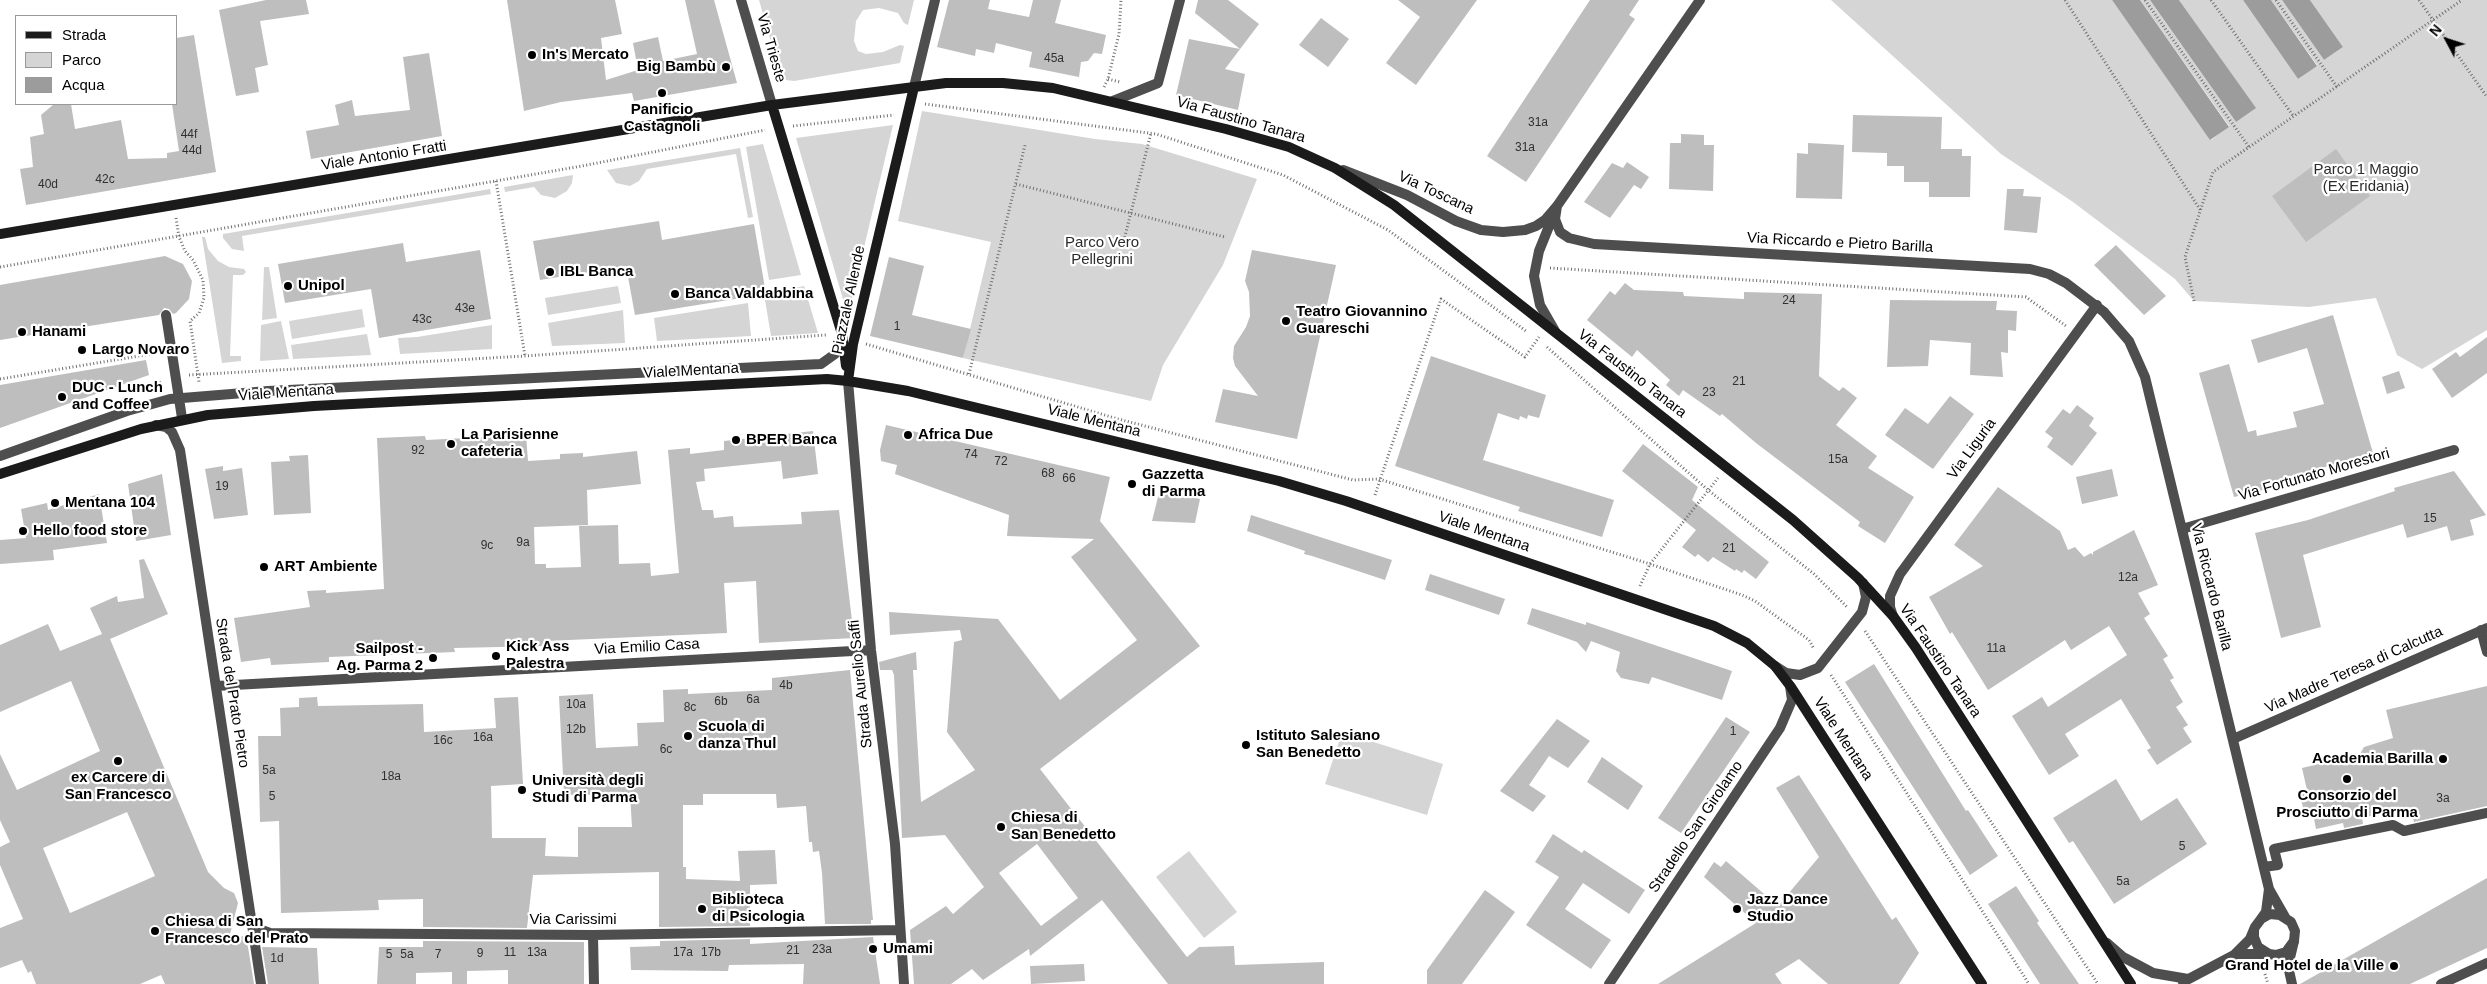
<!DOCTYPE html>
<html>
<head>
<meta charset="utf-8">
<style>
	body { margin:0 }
	#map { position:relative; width:2487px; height:984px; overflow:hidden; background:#fff; font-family:Helvetica,sans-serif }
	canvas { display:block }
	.legend { position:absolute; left:15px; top:15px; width:162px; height:90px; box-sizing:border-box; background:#fff; border:1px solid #999; margin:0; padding:6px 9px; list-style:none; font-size:15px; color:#000 }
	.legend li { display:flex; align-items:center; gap:10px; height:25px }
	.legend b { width:25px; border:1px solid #999 }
	.north { position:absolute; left:2422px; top:15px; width:50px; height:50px; -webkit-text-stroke:4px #fff; paint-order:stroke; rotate:310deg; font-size:14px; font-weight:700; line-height:20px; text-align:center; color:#000 }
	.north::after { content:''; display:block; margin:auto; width:18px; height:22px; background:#000; clip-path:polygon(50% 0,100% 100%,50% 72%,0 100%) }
</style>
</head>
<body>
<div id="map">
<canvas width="2487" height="984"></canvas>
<ul class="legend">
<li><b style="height:6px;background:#1b1b1b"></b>Strada</li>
<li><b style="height:14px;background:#d5d5d5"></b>Parco</li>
<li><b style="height:14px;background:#9c9c9c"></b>Acqua</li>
</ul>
<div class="north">N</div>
</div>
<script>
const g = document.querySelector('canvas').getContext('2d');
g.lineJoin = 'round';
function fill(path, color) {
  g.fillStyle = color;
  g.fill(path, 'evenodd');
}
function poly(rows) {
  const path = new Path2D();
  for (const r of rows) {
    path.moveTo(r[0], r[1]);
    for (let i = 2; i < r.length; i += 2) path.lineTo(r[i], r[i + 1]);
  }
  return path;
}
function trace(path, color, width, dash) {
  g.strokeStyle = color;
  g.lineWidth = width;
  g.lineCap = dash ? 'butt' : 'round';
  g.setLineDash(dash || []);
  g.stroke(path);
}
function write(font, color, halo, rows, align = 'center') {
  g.font = font + ' Helvetica,sans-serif';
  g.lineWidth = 4.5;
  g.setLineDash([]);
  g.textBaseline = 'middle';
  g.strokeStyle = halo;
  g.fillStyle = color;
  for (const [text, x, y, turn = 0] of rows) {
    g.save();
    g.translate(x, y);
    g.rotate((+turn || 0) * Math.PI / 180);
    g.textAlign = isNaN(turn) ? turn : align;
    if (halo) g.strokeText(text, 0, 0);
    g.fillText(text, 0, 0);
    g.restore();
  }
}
const green = poly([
	[759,0,914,0,908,25,904,23,898,13,879,8,863,10,856,21,854,41,858,51,866,54,883,52,900,45,904,46,900,63,794,81,786,80,780,73],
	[1831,0,2112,0,2211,140,2229,126,2140,0,2150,0,2236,122,2255,108,2179,0,2243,0,2298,79,2317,65,2271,0,2282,0,2324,60,2343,47,2310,0,2487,0,2487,330,2422,369,2397,355,2376,298,2309,307,2194,301,2175,279,2073,202,2001,154],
	[922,111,1095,139,1142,144,1257,179,1223,265,1163,365,1151,401,963,358,991,242,898,221],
	[893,125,849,311,847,313,796,138],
	[763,144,801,275,769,280,746,147],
	[740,148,753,217,748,218,736,154,647,169,639,181,630,186,616,183,607,170],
	[573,175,572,183,567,191,555,198,541,195,534,187,505,192,504,187],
	[490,189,491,194,242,236,244,251,232,249,223,238,223,234],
	[202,237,205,237,208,249,218,261,229,267,244,269,246,272,243,275,233,275,230,356,241,356,241,361,222,363],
	[264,267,269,267,277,318,262,320],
	[618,286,621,303,548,315,545,298],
	[804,286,818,333,771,336,765,300,772,299,771,292],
	[748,303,751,336,657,341,654,318],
	[362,309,365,327,292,339,289,321],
	[623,310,625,343,552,346,548,323],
	[281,321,289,359,260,361,261,325],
	[492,325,492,349,400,354,398,338,417,337],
	[367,334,371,355,293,359,291,345],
	[1342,732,1443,764,1427,815,1325,784],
	[1189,851,1237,912,1204,938,1156,877]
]);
const water = poly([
	[2112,0,2140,0,2229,127,2210,140],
	[2150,0,2179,0,2256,108,2236,122],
	[2243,0,2271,0,2317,66,2298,79],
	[2282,0,2310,0,2343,47,2324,60]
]);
const building = poly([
	[266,0,306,0,309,14,260,21,268,65,255,68,259,92,236,96,219,10],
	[507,0,615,0,622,34,601,38,606,80,638,70,633,43,658,37,663,61,697,54,685,0,714,0,737,83,634,101,632,93,561,102,524,111],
	[949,0,990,0,988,9,1029,17,1033,0,1061,0,1055,23,1106,35,1102,54,1094,53,1088,61,1081,62,1079,77,1029,67,1032,52,996,43,994,53,976,49,975,56,937,47],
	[1198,0,1228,0,1259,24,1225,69,1245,74,1238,110,1176,95,1189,39,1240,49,1195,13],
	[1398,0,1477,0,1416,85,1386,63,1420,17],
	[1590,0,1639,0,1629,15,1635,19,1526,182,1487,156],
	[1321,18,1349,39,1328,67,1299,45],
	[194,35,216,172,26,205,20,169,33,167,30,137,44,134,41,115,54,104,71,104,75,129,121,120,128,159,167,158,167,153,179,151,172,104,176,104,176,38],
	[429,53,442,136,311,159,306,131,339,125,335,105,352,100,355,116,410,110,403,57],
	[1853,115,1942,117,1941,149,1962,149,1962,156,1971,156,1970,197,1929,197,1929,182,1904,182,1904,166,1887,166,1887,153,1852,152],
	[1681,134,1704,135,1704,145,1714,145,1713,191,1669,189,1670,143,1681,143],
	[1808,143,1844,145,1842,199,1796,198,1797,153,1808,154],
	[2336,149,2370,196,2306,242,2272,196],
	[1627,162,1649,177,1641,189,1634,185,1610,218,1584,202,1612,163,1623,168],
	[2007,189,2024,189,2023,196,2041,197,2037,233,2004,230],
	[659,221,662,240,754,224,766,294,635,315,626,266,540,280,533,241],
	[403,243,406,262,480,250,491,319,379,338,371,289,285,303,278,264],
	[2116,245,2166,296,2144,315,2094,265],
	[1252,250,1336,265,1297,439,1215,422,1223,389,1258,396,1235,366,1233,358,1234,346,1246,327,1250,316,1249,292,1245,281],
	[165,256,183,264,192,281,189,299,176,313,173,314,169,309,164,308,159,315,0,340,0,285],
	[889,257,924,266,912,315,971,329,963,358,870,336],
	[1625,283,1634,290,1683,292,1684,296,1744,299,1744,292,1822,294,1819,376,1839,391,1843,387,1857,398,1836,425,1877,456,1868,468,1914,497,1885,543,1858,526,1860,522,1756,443,1722,414,1720,416,1683,390,1679,396,1666,385,1670,380,1637,350,1632,357,1587,320,1610,291,1615,295],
	[1890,300,1997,301,1996,310,2017,311,2016,331,2008,330,2008,353,2001,352,2003,377,1970,375,1971,343,1930,340,1928,366,1887,367],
	[2333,315,2373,453,2308,472,2308,479,2234,497,2199,373,2229,364,2248,432,2256,430,2257,436,2297,427,2293,412,2324,404,2307,348,2258,363,2251,340],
	[2487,337,2487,373,2452,398,2432,369,2456,352,2460,357],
	[1431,356,1546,395,1539,418,1528,415,1527,419,1520,416,1519,420,1498,413,1483,460,1614,500,1602,537,1518,511,1520,507,1395,466],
	[146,360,149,375,0,428,0,385],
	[2399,371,2405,388,2387,394,2382,377],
	[1950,396,1974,414,1933,469,1885,435,1905,408,1928,424],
	[2077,405,2094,418,2089,426,2097,433,2072,466,2047,447,2053,438,2045,432,2063,409,2070,414],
	[886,425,1110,477,1100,521,1200,646,1040,769,1187,957,1199,947,1234,946,1235,965,1324,962,1324,984,1168,984,1102,900,1030,956,1029,949,983,980,972,969,951,984,914,984,910,930,946,906,953,914,984,887,945,835,902,838,894,675,892,670,880,670,879,662,916,652,917,670,913,670,921,802,975,770,947,732,954,642,962,640,960,630,890,635,889,612,998,619,1060,700,1137,640,1071,557,1094,539,1007,536,1009,515,895,474,897,465,881,461,880,450],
	[1037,844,1078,898,1041,926,999,873],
	[813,431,818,474,783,479,781,461,704,469,705,481,696,482,702,510,713,510,714,518,733,516,734,527,802,524,801,512,839,510,854,638,759,643,756,581,724,583,727,633,546,641,546,646,454,648,455,652,329,657,329,662,271,665,270,658,241,662,234,618,310,607,307,591,326,590,326,593,384,589,377,438,425,436,426,440,526,435,528,461,560,459,560,454,583,453,583,457,637,451,641,484,587,490,588,525,534,527,535,564,546,564,546,568,581,567,579,526,618,525,619,564,650,563,651,576,679,573,668,450,690,448,690,454,724,450,724,441],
	[1643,444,1698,487,1692,500,1769,562,1756,579,1744,570,1742,573,1736,569,1735,571,1713,557,1708,562,1698,554,1695,557,1682,547,1696,530,1622,471],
	[308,455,311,513,274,515,271,462,290,461,289,456],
	[223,466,223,471,242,468,248,515,214,519,205,469],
	[2112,469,2118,496,2082,504,2076,477],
	[2454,471,2486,515,2470,520,2474,535,2451,541,2447,526,2407,538,2403,524,2303,555,2321,627,2281,638,2255,533,2308,520,2395,491,2394,488],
	[162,474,171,535,136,541,128,484],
	[1998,487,2060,531,2068,550,2075,547,2084,557,2091,553,2093,555,2093,552,2134,530,2158,585,2138,593,2150,614,2144,618,2168,656,2163,659,2174,678,2170,680,2183,702,2176,707,2188,725,2183,728,2192,742,2157,765,2147,750,2151,748,2121,699,2065,734,2079,756,2049,775,2012,716,2042,697,2048,707,2127,655,2109,626,2071,650,2065,640,1988,690,1952,632,1950,634,1929,597,1983,566,1954,545],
	[1160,489,1200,499,1195,523,1152,521],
	[99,494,107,543,53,550,54,560,0,564,0,540,26,538,21,509,47,503,48,510],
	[1251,515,1392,560,1385,580,1312,556,1304,554,1305,551,1247,531],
	[144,559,168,614,110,639,208,872,224,888,234,893,238,903,228,942,243,936,248,947,254,984,165,984,161,975,140,984,36,984,31,971,28,973,22,960,0,968,0,928,23,919,0,865,0,847,10,842,0,820,0,754,17,790,100,751,71,681,0,712,0,645,48,624,60,651,102,634,90,608,117,596,118,602,144,598,139,560],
	[127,812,155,876,70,913,43,848],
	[1430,574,1505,599,1499,615,1425,590],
	[1532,608,1586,625,1586,622,1732,671,1722,700,1652,677,1649,684,1621,678,1616,671,1620,652,1591,641,1586,652,1577,642,1527,624],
	[1874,664,1966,811,1968,810,1998,856,1970,875,1845,682],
	[850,670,873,920,871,920,871,924,825,924,822,873,819,851,813,852,812,842,809,842,806,806,777,808,776,794,703,794,703,805,683,805,683,867,686,867,686,879,740,881,738,851,775,850,777,884,750,885,750,926,659,927,659,872,533,875,527,928,423,927,423,899,378,900,379,910,281,913,279,821,260,822,258,736,281,736,280,708,299,707,299,698,317,697,318,706,423,704,424,732,496,728,494,698,518,697,523,784,491,786,492,838,546,838,545,856,578,857,578,827,632,827,630,794,564,795,559,696,593,694,596,748,638,746,637,723,664,722,663,690,688,689,688,694,772,690,772,678],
	[2487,686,2487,806,2414,822,2410,807,2362,818,2363,824,2344,828,2343,823,2316,829,2312,809,2303,807,2300,796,2307,790,2302,768,2360,754,2364,747,2393,738,2386,710],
	[1726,717,1750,732,1681,833,1658,818],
	[1557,719,1590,741,1568,768,1549,756,1529,785,1546,796,1533,812,1500,791],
	[1602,757,1643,786,1628,810,1587,782],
	[1799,775,1892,920,1896,917,1919,953,1899,984,1828,984,1799,959,1775,974,1782,984,1658,984,1756,923,1704,877,1714,862,1721,867,1726,861,1778,906,1819,857,1776,788],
	[2116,779,2141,821,2177,798,2207,844,2114,904,2073,841,2069,843,2053,818],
	[1553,834,1582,853,1584,850,1645,890,1629,914,1583,883,1565,909,1611,940,1591,969,1526,925,1559,877,1535,862],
	[2487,878,2487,948,2410,984,2300,984],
	[2016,886,2039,921,2037,923,2079,984,2040,984,2011,939,1988,904],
	[1485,890,1515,912,1462,984,1427,984,1427,970],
	[873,937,880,984,803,984,804,964,729,965,728,971,631,970,630,947,660,946,660,941,750,939,750,944],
	[423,941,584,942,584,984,508,984,508,970,467,971,467,984,452,984,452,972,416,973,416,984,377,984,379,947,423,947],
	[262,947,317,948,319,984,268,984],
	[1084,964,1085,981,1031,984,1030,966]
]);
const path = poly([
	[2065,0,2201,211],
	[2145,0,2249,147],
	[2211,0,2294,117],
	[2276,0,2337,87],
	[2419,0,2487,97],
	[1108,79,1120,82],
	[1104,87,1108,79,1119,34,1121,0],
	[925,104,1156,134,1283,175,1388,230,1526,331],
	[793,126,894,115],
	[496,181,525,356],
	[1016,184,1225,237],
	[176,218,179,237,185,251,193,260,203,280,204,298,199,313,190,321,199,382],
	[1123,244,1151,133],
	[0,267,582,166,765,130],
	[1550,268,2026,297,2066,326],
	[2194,301,2185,257,2213,172,2462,0],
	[866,344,1118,419,1353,480,1379,479,1650,564,1742,595,1755,601,1809,640,1814,649],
	[1547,347,1708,490,1814,574,1848,608],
	[969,374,1025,145],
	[189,375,525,356,826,335],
	[0,379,157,353],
	[137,391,161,382],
	[1375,495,1441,299,1525,357,1539,337],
	[1640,586,1650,564,1718,478],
	[1865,631,2098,984],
	[1831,675,2029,984],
	[2265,974,2268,984]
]);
const lane = poly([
	[166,315,182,418],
	[0,456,127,411,170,399,268,391,821,364,835,354,842,334],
	[2292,984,2288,966,2294,941],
	[2441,984,2487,963]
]);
const street = poly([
	[741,0,772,105],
	[914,87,935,0],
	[1113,101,1158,83,1180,0],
	[1343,170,1407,195,1456,221,1481,230,1503,232,1525,230,1536,226,1545,220,1557,206,1700,0],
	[1557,206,1555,219,1560,232,1569,238,1594,244,2030,269,2049,274,2066,283,2104,312,2129,341,2145,377,2269,889,2266,912,2261,919],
	[1554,214,1539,251,1534,276,1540,305,1555,331],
	[848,381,871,650,895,844,904,984],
	[156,425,166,427,172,432,180,450,261,984],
	[2182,529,2454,450],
	[1893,616,1890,607,1890,596,1900,574,2097,305],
	[2481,630,2487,652],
	[1775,666,1786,673,1800,675,1818,668,1862,612,1866,597,1863,583],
	[216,686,871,650],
	[2233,739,2487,628],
	[2264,867,2278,865,2274,849,2393,825,2404,831,2487,813],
	[2269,889,2285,917],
	[252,920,259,929,270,933,593,935,900,930],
	[593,935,594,984],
	[2107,943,2123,957,2153,973,2188,979],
	[2234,955,2250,939,2255,927,2261,919,2270,914,2280,915,2291,922,2295,931,2294,941,2286,952,2276,955,2269,954,2258,947,2254,937,2254,931],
	[2183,982,2236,954,2267,954],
	[1609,984,1780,728,1792,700,1790,686]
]);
const secondary = poly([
	[772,105,842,334,846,366],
	[0,234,772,105,946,83,1003,83,1053,88,1226,129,1289,147,1335,168,1394,205,1793,520,1858,578,1893,616,1916,648,2131,984],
	[848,381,853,344,914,87],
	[0,474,141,429,208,415,314,406,827,379,848,381,908,391,1279,481,1346,501,1714,626,1747,643,1775,666,1791,687,1982,984]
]);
const markers = [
	[532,55,5,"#000"],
	[726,67,5,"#000"],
	[662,93,5,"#000"],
	[550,272,5,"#000"],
	[288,286,5,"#000"],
	[675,294,5,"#000"],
	[1286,321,5,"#000"],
	[22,332,5,"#000"],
	[82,350,5,"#000"],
	[62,397,5,"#000"],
	[908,435,5,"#000"],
	[736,440,5,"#000"],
	[451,444,5,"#000"],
	[1132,484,5,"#000"],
	[55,503,5,"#000"],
	[23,531,5,"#000"],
	[264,567,5,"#000"],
	[496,656,5,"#000"],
	[433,658,5,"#000"],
	[688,736,5,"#000"],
	[1246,745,5,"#000"],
	[2443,759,5,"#000"],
	[118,761,5,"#000"],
	[2347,779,5,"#000"],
	[522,790,5,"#000"],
	[1001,827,5,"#000"],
	[702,909,5,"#000"],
	[1737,909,5,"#000"],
	[155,931,5,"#000"],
	[873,949,5,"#000"],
	[2394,966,5,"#000"]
];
const numberNames = [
	["45a",1054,59],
	["31a",1538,123],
	["44f",189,135],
	["31a",1525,148],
	["44d",192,151],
	["42c",105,180],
	["40d",48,185],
	["24",1789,301],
	["43e",465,309],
	["43c",422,320],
	["1",897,327],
	["21",1739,382],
	["23",1709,393],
	["92",418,451],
	["74",971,455],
	["15a",1838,460],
	["72",1001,462],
	["68",1048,474],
	["66",1069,479],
	["19",222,487],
	["15",2430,519],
	["9a",523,543],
	["9c",487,546],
	["21",1729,549],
	["12a",2128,578],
	["11a",1996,649],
	["4b",786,686],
	["6a",753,700],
	["6b",721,702],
	["10a",576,705],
	["8c",690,708],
	["12b",576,730],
	["1",1733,732],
	["16a",483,738],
	["16c",443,741],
	["6c",666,750],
	["5a",269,771],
	["18a",391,777],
	["5",272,797],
	["3a",2443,799],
	["5",2182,847],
	["5a",2123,882],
	["23a",822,950],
	["21",793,951],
	["11",510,953],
	["13a",537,953],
	["17a",683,953],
	["17b",711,953],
	["9",480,954],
	["5",389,955],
	["5a",407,955],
	["7",438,955],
	["1d",277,959]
];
const streetNames = [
	["Via Trieste",771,48,74],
	["Via Faustino Tanara",1241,120,16],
	["Viale Antonio Fratti",384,156,-9],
	["Via Toscana",1436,193,25],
	["Via Riccardo e Pietro Barilla",1840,243,3],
	["Piazzale Allende",849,300,-78],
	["Viale Mentana",691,371,-3],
	["Via Faustino Tanara",1632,374,38],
	["Viale Mentana",286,393,-4],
	["Viale Mentana",1094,421,14],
	["Via Liguria",1972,449,-54],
	["Via Fortunato Morestori",2314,475,-16],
	["Viale Mentana",1484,532,19],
	["Via Riccardo Barilla",2211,587,76],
	["Via Emilio Casa",647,647,-3],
	["Via Faustino Tanara",1940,661,56],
	["Via Madre Teresa di Calcutta",2354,670,-24],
	["Strada Aurelio Saffi",861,684,-96],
	["Strada del Prato Pietro",232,693,81],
	["Viale Mentana",1843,739,57],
	["Stradello San Girolamo",1696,827,-56],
	["Via Carissimi",573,920]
];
const poiNames = [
	["In's Mercato",542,55],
	["Big Bambù",716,67,"right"],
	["Panificio",662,110,"center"],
	["Castagnoli",662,127,"center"],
	["IBL Banca",560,272],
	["Unipol",298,286],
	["Banca Valdabbina",685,294],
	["Teatro Giovannino",1296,312],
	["Guareschi",1296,329],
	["Hanami",32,332],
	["Largo Novaro",92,350],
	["DUC - Lunch",72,388],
	["and Coffee",72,405],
	["La Parisienne",461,435],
	["cafeteria",461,452],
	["Africa Due",918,435],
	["BPER Banca",746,440],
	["Gazzetta",1142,475],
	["di Parma",1142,492],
	["Mentana 104",65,503],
	["Hello food store",33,531],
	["ART Ambiente",274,567],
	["Kick Ass",506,647],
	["Palestra",506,664],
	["Sailpost -",423,649,"right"],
	["Ag. Parma 2",423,666,"right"],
	["Scuola di",698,727],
	["danza Thul",698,744],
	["Istituto Salesiano",1256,736],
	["San Benedetto",1256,753],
	["Academia Barilla",2433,759,"right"],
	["ex Carcere di",118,778,"center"],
	["San Francesco",118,795,"center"],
	["Università degli",532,781],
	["Studi di Parma",532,798],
	["Consorzio del",2347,796,"center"],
	["Prosciutto di Parma",2347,813,"center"],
	["Chiesa di",1011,818],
	["San Benedetto",1011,835],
	["Biblioteca",712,900],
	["di Psicologia",712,917],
	["Jazz Dance",1747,900],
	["Studio",1747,917],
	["Chiesa di San",165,922],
	["Francesco del Prato",165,939],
	["Umami",883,949],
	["Grand Hotel de la Ville",2384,966,"right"]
];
const parkNames = [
	["Parco 1 Maggio",2366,170],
	["(Ex Eridania)",2366,187],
	["Parco Vero",1102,243],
	["Pellegrini",1102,260]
];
fill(green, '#d5d5d5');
fill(water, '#9c9c9c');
fill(building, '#bebebe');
trace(path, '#707070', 3, [1, 2.5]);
trace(lane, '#4e4e4e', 10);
trace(street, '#4e4e4e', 10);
trace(secondary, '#1b1b1b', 10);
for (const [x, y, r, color] of markers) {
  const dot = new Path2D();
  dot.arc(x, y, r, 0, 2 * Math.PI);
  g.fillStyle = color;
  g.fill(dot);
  trace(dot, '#fff', 2);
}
write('12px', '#303030', null, numberNames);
write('15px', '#000', '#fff', streetNames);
write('bold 15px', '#000', '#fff', poiNames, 'left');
write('15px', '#2c2c2c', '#fff', parkNames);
</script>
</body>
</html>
